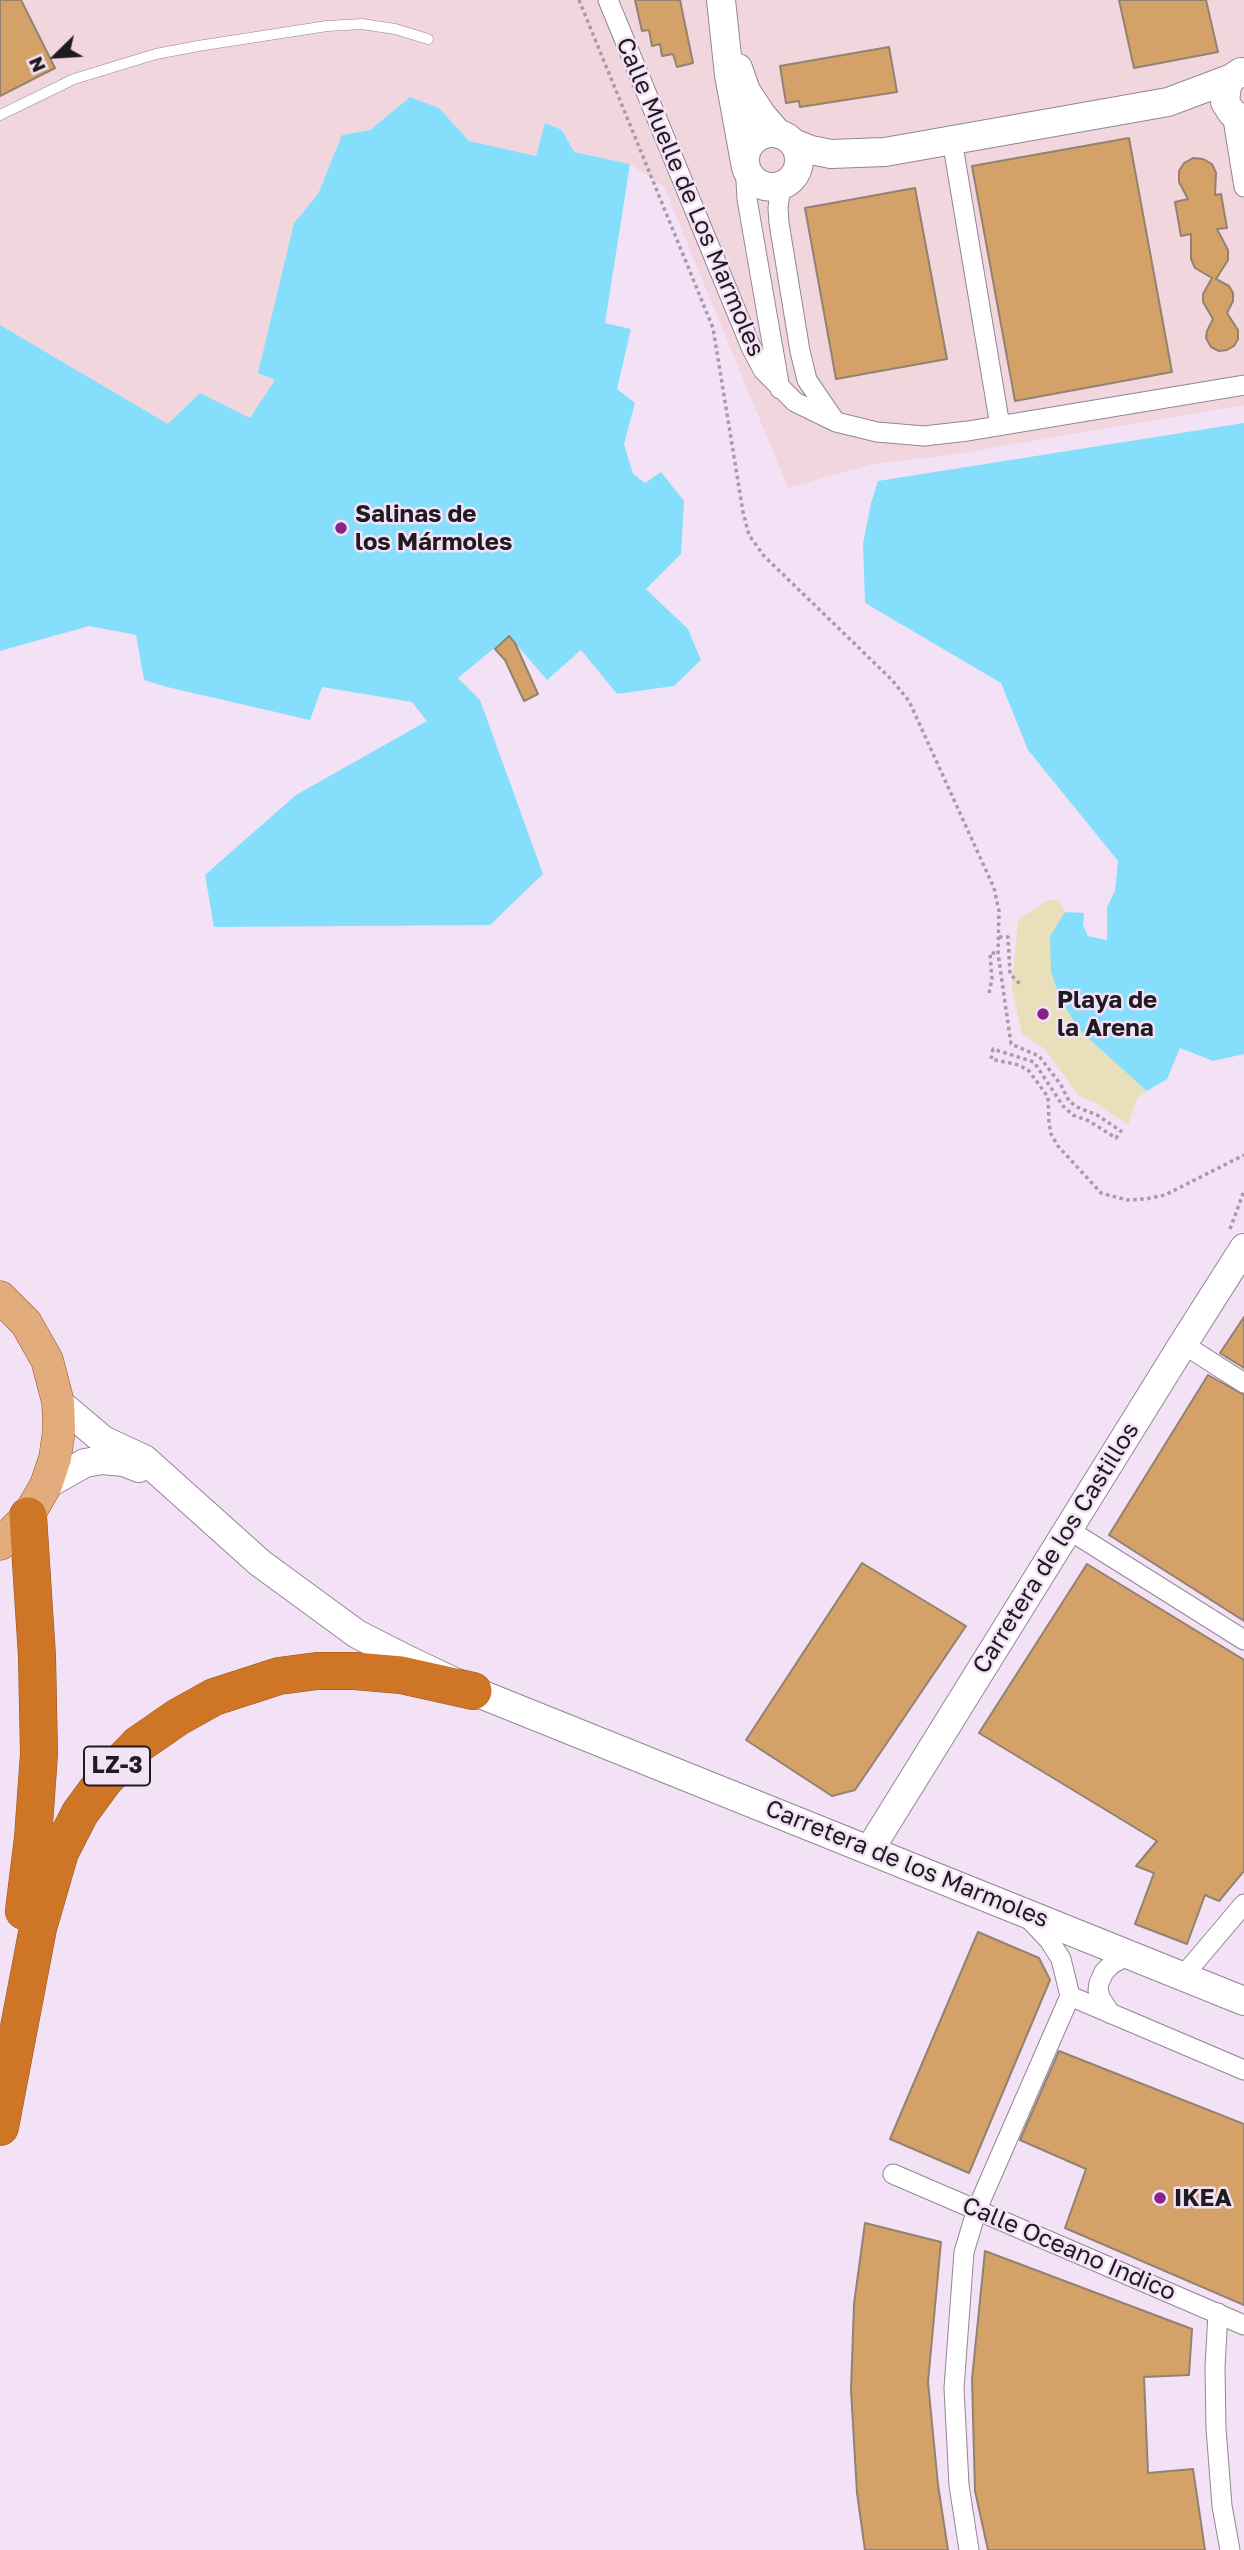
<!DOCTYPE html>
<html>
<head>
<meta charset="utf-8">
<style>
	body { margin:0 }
	#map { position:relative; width:1244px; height:2550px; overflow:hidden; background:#f3e2f6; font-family:"Golos Text",sans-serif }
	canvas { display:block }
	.north { position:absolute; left:21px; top:21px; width:70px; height:70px; -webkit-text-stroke:5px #f3e2f6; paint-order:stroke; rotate:246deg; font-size:19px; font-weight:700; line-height:28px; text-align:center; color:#201a21 }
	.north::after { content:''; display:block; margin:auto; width:24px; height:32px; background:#201a21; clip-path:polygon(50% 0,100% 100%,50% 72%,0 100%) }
</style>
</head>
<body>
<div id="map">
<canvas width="1244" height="2550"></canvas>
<div class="north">N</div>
</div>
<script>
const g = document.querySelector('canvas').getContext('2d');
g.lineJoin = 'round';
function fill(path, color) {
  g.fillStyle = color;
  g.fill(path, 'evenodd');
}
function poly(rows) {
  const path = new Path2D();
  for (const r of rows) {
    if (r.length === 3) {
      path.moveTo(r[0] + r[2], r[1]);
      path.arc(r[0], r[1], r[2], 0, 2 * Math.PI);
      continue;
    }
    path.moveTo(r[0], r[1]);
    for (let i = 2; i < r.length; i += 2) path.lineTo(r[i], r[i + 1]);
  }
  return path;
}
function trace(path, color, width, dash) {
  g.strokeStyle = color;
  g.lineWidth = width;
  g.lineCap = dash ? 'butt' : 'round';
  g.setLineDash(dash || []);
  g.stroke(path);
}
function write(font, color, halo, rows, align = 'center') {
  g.font = font + ' "Golos Text",sans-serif';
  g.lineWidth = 5;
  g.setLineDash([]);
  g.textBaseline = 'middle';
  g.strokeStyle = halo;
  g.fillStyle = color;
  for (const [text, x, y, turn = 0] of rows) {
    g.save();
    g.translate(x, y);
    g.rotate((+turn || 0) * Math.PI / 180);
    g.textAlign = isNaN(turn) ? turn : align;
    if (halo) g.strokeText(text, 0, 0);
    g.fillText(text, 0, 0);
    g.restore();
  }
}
const industrial = poly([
	[0,0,1244,0,1244,405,951,455,873,464,788,488,664,187,630,164,574,152,562,130,546,123,536,156,469,141,439,108,410,97,370,130,342,135,318,194,294,223,259,373,276,380,250,418,168,424,0,325]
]);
const sand = poly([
	[1059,900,1065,912,1050,936,1079,1030,1147,1091,1137,1098,1128,1125,1096,1103,1079,1096,1045,1049,1022,1034,1012,988,1018,920,1046,901]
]);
const water = poly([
	[410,97,439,108,469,141,536,156,545,123,562,130,574,152,630,164,605,323,631,329,617,389,635,403,624,444,633,474,645,483,661,472,684,501,681,554,646,589,688,629,701,660,674,686,617,694,581,650,547,680,509,636,458,678,480,700,543,874,490,925,214,927,205,875,296,795,427,721,412,702,322,687,310,720,167,687,144,680,136,635,89,626,0,651,0,325,168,424,200,393,250,418,275,380,258,373,294,223,318,194,342,135,370,130],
	[1244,423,1244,1054,1213,1061,1180,1048,1167,1079,1147,1091,1079,1030,1060,998,1051,972,1050,936,1065,912,1084,913,1083,925,1088,936,1107,940,1107,907,1115,891,1118,861,1028,750,1001,683,865,603,863,544,871,503,878,481]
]);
const building = poly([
	[0,0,21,0,55,68,0,96,0,0],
	[635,0,680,0,693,63,677,67,673,54,662,56,660,44,652,46,649,30,642,31,635,0],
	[1119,0,1206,0,1218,52,1134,68,1119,0],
	[889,47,897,92,800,107,799,101,786,103,780,66,889,47],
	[1129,138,1172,372,1015,401,972,166,1129,138],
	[1193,158,1203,159,1212,164,1216,173,1215,195,1221,194,1227,228,1217,229,1228,250,1228,260,1216,279,1229,286,1233,293,1233,301,1227,313,1238,330,1238,339,1234,346,1227,350,1219,351,1211,347,1206,338,1207,331,1213,319,1203,302,1203,294,1212,278,1195,268,1191,259,1191,234,1181,236,1175,202,1188,199,1179,182,1179,171,1184,163,1193,158],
	[915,188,947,359,836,379,805,208,915,188],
	[509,636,515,643,538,694,524,701,505,660,495,649,509,636],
	[1244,1317,1244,1368,1220,1353,1244,1317],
	[1208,1375,1244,1395,1244,1621,1109,1535,1208,1375],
	[862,1563,966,1626,855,1790,832,1796,746,1740,862,1563],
	[1087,1564,1244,1660,1244,1871,1219,1901,1205,1895,1187,1944,1135,1924,1154,1873,1136,1866,1157,1841,979,1733,1087,1564],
	[978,1932,1039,1958,1050,1980,969,2173,890,2139,978,1932],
	[1059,2051,1244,2124,1244,2305,1065,2228,1086,2169,1020,2140,1059,2051],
	[865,2223,941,2242,928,2382,938,2485,948,2550,865,2550,857,2493,851,2390,854,2304,865,2223],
	[985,2251,1192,2329,1189,2375,1144,2377,1148,2473,1193,2469,1205,2550,988,2550,975,2491,972,2379,985,2251]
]);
const path = poly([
	[579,0,713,328,743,512,749,535,764,556,892,680,909,701,994,888,999,911,998,953,1011,1044,1039,1056,1061,1085,1069,1101,1077,1107,1097,1115,1121,1131,1116,1138,1089,1121,1073,1115,1063,1106,1034,1062,993,1049,991,1059,1019,1065,1029,1071,1048,1097,1049,1123,1051,1134,1058,1146,1101,1193,1127,1200,1146,1199,1165,1195,1244,1155],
	[999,937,1008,937,1010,974,1020,984],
	[989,993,992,979,990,953,998,953],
	[1230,1229,1244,1191]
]);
const lane = poly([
	[0,115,74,79,156,54,198,46,327,26,362,24,395,29,428,39]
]);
const street = poly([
	[608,0,751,347,763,370,795,402,836,422,877,432,924,436,968,431,1244,385],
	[1232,113,1244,187],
	[952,140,1000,426],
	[745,162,747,199,780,389],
	[781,186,778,208,779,223,800,351,807,380,835,421],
	[1183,1344,1244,1383],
	[1069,1530,1244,1640],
	[1183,1976,1244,1904],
	[1070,1996,1244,2070],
	[1111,2014,1101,1999,1098,1990,1099,1983,1104,1972,1112,1964,1130,1954],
	[893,2174,1244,2325],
	[1218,2313,1215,2367,1216,2428,1222,2506,1230,2550],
	[969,2550,959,2485,954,2388,964,2252,977,2209,1070,1996,1061,1959,1049,1940,1029,1919]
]);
const secondary = poly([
	[721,0,729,75,745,162],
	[738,68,746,91,761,114,778,134],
	[1241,72,1232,78,1227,85,1225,102,1232,113,1244,120],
	[772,160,27],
	[793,143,811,150,831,154,885,152,1168,102,1232,78],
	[58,1402,103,1440,144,1459,260,1563,357,1634,406,1659,473,1691,1244,2001],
	[46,1485,85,1463,102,1460,124,1462,139,1468],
	[870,1849,1183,1344,1244,1248]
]);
const primary = poly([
	[0,1297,26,1323,47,1360,58,1402,59,1430,55,1458,46,1485,28,1516,0,1544]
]);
const highway = poly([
	[24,1911,33,1838,39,1754,37,1656,28,1516],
	[0,2127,38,1928,60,1852,80,1813,105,1779,139,1744,178,1717,214,1697,279,1676,317,1671,355,1671,401,1675,473,1691]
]);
const markers = [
	[341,528,7,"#89238a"],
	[1043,1014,7,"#89238a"],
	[1160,2198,7,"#89238a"]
];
const shields = [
	[117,1766,66]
];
const shieldNames = [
	["LZ-3",117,1766]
];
const streetNames = [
	["Calle Muelle de Los Marmoles",690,197,67],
	["Carretera de los Castillos",1056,1548,-58],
	["Carretera de los Marmoles",907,1864,22],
	["Calle Oceano Indico",1069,2249,23]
];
const poiNames = [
	["Salinas de",355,514],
	["los Mármoles",355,542],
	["Playa de",1057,1000],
	["la Arena",1057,1028],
	["IKEA",1174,2198]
];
fill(industrial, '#f1d7dd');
fill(sand, '#e9dfba');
fill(water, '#85dffc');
fill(building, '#d4a168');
trace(building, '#938271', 2);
trace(lane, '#948597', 11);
trace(street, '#948597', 21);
trace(secondary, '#948597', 30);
trace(primary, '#925524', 33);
trace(highway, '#925524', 38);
trace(path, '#a79aa9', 3.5, [3.5, 3.5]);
trace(lane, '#fff', 10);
trace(street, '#fff', 19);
trace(secondary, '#fff', 28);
trace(primary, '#e2ac7d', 32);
trace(highway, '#cf7526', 37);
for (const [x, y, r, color] of markers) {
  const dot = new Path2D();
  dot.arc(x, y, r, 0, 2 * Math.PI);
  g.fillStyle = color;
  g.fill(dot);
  trace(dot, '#f3e2f6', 2.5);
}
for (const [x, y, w] of shields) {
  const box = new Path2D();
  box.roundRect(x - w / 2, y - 19.5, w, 39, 5);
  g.fillStyle = '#f3e2f6';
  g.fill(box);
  trace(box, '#201a21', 2);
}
write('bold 23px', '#201a21', null, shieldNames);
write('24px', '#201a21', '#f3e2f6', streetNames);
write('bold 24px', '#201a21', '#f3e2f6', poiNames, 'left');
</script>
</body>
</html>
